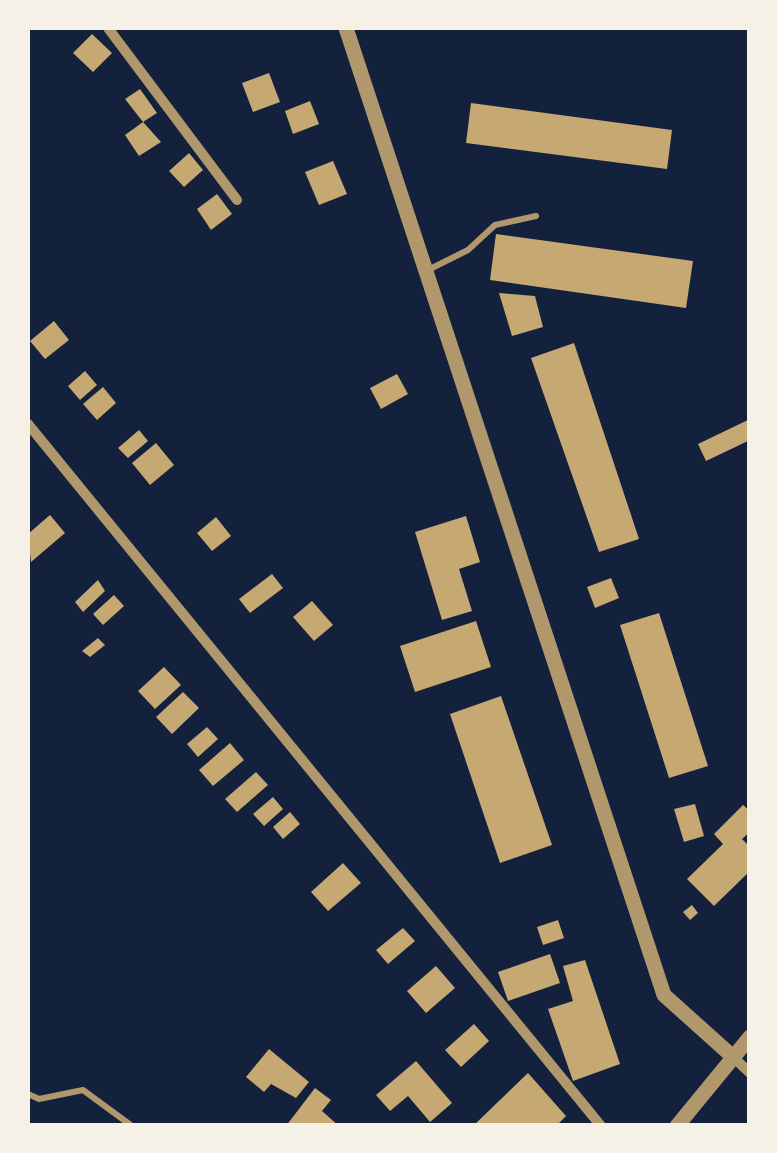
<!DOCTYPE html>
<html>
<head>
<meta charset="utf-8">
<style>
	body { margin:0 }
	#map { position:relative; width:777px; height:1153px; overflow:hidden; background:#14213d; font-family:"PT Sans Narrow",sans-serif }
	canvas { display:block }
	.frame { position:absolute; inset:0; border:30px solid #f6f1e7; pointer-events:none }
</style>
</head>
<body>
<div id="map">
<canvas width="777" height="1153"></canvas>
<div class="frame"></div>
</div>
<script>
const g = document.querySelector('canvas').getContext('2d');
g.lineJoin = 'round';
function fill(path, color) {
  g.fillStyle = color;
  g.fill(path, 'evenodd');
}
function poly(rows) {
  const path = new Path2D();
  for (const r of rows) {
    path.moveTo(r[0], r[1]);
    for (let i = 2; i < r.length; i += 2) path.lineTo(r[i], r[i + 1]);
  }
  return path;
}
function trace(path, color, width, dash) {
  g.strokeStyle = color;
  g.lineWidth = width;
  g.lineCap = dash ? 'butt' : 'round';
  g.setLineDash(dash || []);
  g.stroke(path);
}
const building = poly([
	[92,34,112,53,93,72,73,53],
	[269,73,280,102,253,112,242,83],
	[140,89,157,113,143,122,125,99],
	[310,101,319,124,293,134,285,111],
	[471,103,672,130,667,169,466,143],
	[143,122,161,142,139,156,125,135],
	[189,153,203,170,184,187,169,171],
	[333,161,347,194,319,205,305,172],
	[217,194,232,214,211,230,197,209],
	[496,234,693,261,686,308,490,280],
	[499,293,535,296,543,327,512,336],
	[54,321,69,340,45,359,30,341],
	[574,343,639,539,599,552,531,358],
	[85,371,97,385,80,400,68,386],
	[397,374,408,394,381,409,370,388],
	[103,387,116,403,97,420,83,404],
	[750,419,750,440,706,461,698,444],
	[139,430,148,441,128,458,118,448],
	[156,443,174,465,150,485,132,463],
	[50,515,65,533,31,562,28,534],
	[466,516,480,562,459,569,472,611,442,620,415,532],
	[216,517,231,536,212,551,197,533],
	[272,574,283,588,250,613,239,599],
	[611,578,619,598,595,608,587,587],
	[98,580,105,591,83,612,75,602],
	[114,595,124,606,103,625,93,614],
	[312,601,333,625,314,641,293,617],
	[659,613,708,766,669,778,620,625],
	[476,621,491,667,415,692,400,646],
	[98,638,105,645,90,657,82,651],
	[164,667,181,685,155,709,138,691],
	[183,692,199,708,172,734,156,717],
	[501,696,552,845,500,863,450,714],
	[207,727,218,739,198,757,187,744],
	[230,743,244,760,213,786,199,770],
	[256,772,268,785,237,812,225,799],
	[273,797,283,809,264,826,253,814],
	[695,804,704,836,684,842,674,809],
	[743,805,750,811,750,832,742,839,750,847,750,871,714,906,687,879,723,844,714,834],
	[290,812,300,824,283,839,273,827],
	[343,863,361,883,328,911,311,892],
	[692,905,698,913,690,920,683,912],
	[558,920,564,938,543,945,537,927],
	[403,928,415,941,388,964,376,950],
	[550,954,560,983,508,1001,498,972],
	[585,960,620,1064,573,1081,548,1009,573,1001,563,966],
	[436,966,455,988,426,1013,407,991],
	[474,1024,489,1041,461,1067,445,1050],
	[269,1049,309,1082,296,1098,271,1084,264,1092,246,1077],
	[416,1061,452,1103,430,1122,408,1096,390,1111,376,1095],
	[528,1073,566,1116,556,1126,473,1126],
	[315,1088,331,1100,322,1111,339,1126,286,1126]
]);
const service = poly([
	[428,270,468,250,495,225,536,216],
	[28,1094,39,1099,83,1090,132,1126]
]);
const minor = poly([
	[108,28,237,200],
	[28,424,601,1126],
	[732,1056,750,1073]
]);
const tertiary = poly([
	[346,28,664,995,732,1056],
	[677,1126,750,1037]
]);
fill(building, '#c6a872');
trace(service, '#b1986c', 6);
trace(minor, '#b1986c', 10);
trace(tertiary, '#b1986c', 15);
</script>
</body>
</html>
